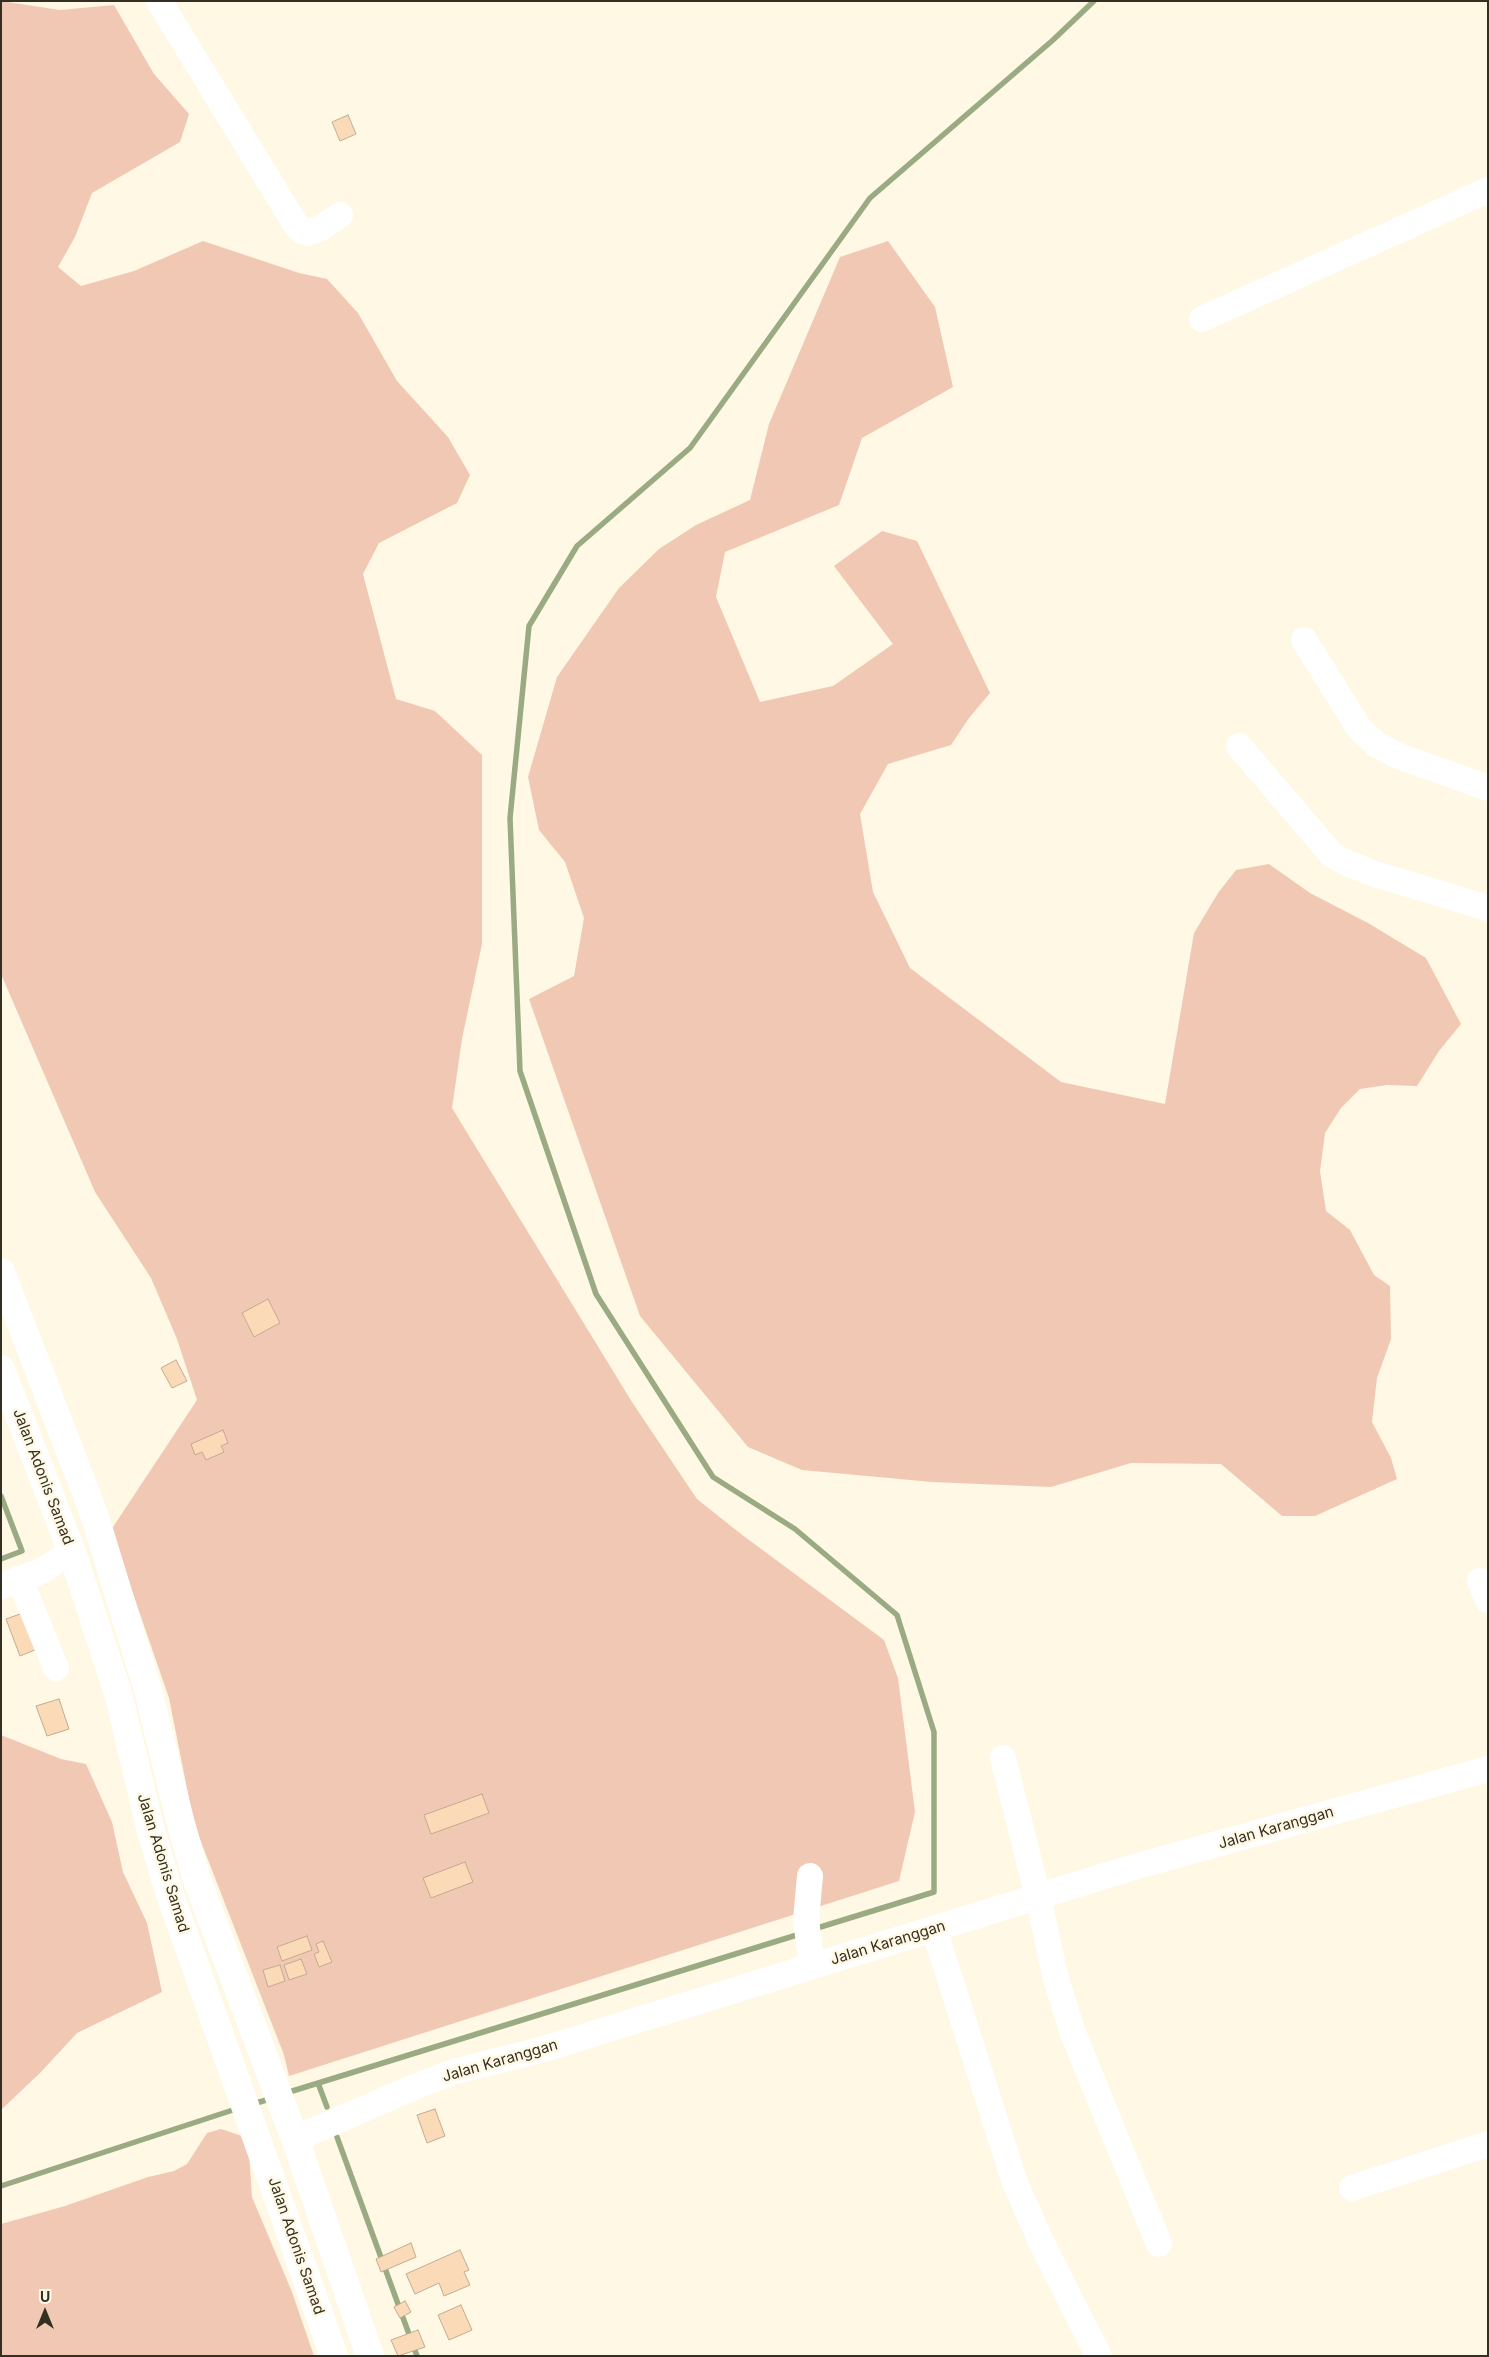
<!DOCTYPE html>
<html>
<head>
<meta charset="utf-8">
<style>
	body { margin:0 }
	#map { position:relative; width:1489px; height:2357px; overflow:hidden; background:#fff8e4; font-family:Inter,sans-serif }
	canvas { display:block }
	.frame { position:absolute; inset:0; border:2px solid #342f23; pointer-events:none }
	.north { position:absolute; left:20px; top:2287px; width:50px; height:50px; -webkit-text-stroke:4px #fff8e4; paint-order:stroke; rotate:0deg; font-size:14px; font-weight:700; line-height:20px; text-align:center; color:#342f23 }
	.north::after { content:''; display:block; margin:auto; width:18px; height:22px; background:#342f23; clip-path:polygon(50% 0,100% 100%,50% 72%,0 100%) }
</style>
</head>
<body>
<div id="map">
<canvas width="1489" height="2357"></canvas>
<div class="frame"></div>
<div class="north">U</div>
</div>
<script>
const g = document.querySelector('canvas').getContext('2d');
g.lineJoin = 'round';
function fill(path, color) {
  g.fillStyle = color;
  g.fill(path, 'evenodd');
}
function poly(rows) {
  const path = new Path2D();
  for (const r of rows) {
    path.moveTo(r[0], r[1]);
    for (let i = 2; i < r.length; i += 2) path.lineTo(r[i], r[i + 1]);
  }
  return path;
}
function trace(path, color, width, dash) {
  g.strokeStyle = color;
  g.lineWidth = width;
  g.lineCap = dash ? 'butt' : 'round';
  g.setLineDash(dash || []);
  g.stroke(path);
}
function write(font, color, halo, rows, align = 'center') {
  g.font = font + ' Inter,sans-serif';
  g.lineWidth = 5;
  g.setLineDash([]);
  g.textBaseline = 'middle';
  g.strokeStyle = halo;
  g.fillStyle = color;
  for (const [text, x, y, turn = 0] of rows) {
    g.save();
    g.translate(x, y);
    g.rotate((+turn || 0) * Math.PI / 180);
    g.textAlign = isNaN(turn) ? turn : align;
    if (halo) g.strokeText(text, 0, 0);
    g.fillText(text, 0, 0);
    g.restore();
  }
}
const green = poly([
	[1,1,60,10,114,5,154,74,189,114,180,142,92,193,75,237,58,267,81,286,134,271,203,241,299,273,327,279,358,313,397,381,448,437,470,475,457,503,379,543,363,574,396,699,435,711,482,755,482,944,462,1039,452,1108,632,1402,697,1499,741,1534,884,1640,898,1678,915,1812,899,1881,289,2076,284,2055,194,1824,169,1698,111,1530,197,1400,177,1339,151,1278,95,1192,1,974],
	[888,241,935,307,953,387,862,438,839,505,725,552,716,597,760,702,833,686,893,644,834,566,882,531,917,541,990,693,969,718,951,745,888,764,860,814,873,892,910,968,1061,1082,1165,1104,1194,933,1218,893,1236,870,1269,864,1310,893,1368,923,1426,958,1461,1024,1439,1051,1417,1086,1387,1085,1360,1089,1341,1108,1325,1133,1320,1171,1326,1211,1350,1230,1374,1275,1390,1286,1391,1339,1377,1378,1372,1422,1391,1458,1397,1479,1315,1516,1282,1516,1221,1464,1131,1463,1051,1487,932,1482,802,1470,748,1447,640,1316,529,999,574,976,584,918,565,862,539,830,528,777,557,677,619,588,659,549,696,525,750,500,769,424,840,257],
	[1,1735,61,1759,86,1764,112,1822,123,1872,147,1923,162,1992,77,2033,40,2073,1,2110],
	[221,2129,248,2138,252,2197,292,2292,314,2356,1,2356,1,2224,65,2206,148,2177,174,2171,187,2164,207,2133]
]);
const stream = poly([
	[1,1496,22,1551,1,1559],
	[814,1929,934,1892,934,1732,897,1615,795,1529,713,1477,596,1294,520,1071,510,818,529,626,577,546,690,448,870,198,1053,40,1094,1],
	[318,2083,327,2107],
	[286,2093,800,1934],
	[253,2104,273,2098],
	[337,2137,417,2356],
	[1,2186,239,2108]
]);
const building = poly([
	[348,115,356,134,340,141,332,122,348,115],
	[268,1299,280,1323,254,1337,242,1313,268,1299],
	[176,1360,187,1381,172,1388,161,1368,176,1360],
	[223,1430,228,1443,221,1446,224,1452,206,1460,202,1452,195,1455,191,1444,223,1430],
	[23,1613,37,1649,20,1656,6,1619,23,1613],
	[59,1699,69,1729,47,1736,36,1706,59,1699],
	[482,1794,489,1813,431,1834,424,1815,482,1794],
	[465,1862,473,1882,431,1898,423,1878,465,1862],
	[307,1936,312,1950,282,1961,277,1947,307,1936],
	[323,1941,332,1962,319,1967,314,1954,319,1952,316,1944,323,1941],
	[301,1959,307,1974,289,1980,284,1965,301,1959],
	[280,1965,285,1981,268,1987,263,1970,280,1965],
	[435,2109,445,2136,427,2143,417,2115,435,2109],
	[411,2243,416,2257,381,2272,376,2259,411,2243],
	[460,2250,469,2270,464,2272,470,2285,444,2296,439,2283,415,2294,406,2274,460,2250],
	[405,2301,411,2312,400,2318,394,2307,405,2301],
	[461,2305,472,2330,449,2340,438,2315,461,2305],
	[418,2330,425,2347,398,2356,391,2340,418,2330]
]);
const minor = poly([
	[159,1,296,225,302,231,307,233,321,228,340,215],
	[1202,319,1488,190],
	[1304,640,1359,728,1376,744,1396,755,1488,788],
	[1239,746,1332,855,1349,864,1375,874,1488,908],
	[20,1580,56,1668],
	[1480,1581,1488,1600],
	[1,1586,41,1571,72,1552],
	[1003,1758,1038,1897,1056,1979,1073,2033,1159,2244],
	[810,1876,806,1920,812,1966],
	[934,1929,1015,2183,1045,2250,1099,2356],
	[295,2139,412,2088,453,2072,544,2049,1134,1867,1488,1769],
	[1352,2188,1488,2144]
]);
const highway = poly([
	[1,1272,94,1514,148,1690,180,1820,197,1880,295,2139,370,2356],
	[1,1369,72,1552,119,1697,150,1827,168,1889,334,2356]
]);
const streetNames = [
	["Jalan Adonis Samad",43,1477,69],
	["Jalan Karanggan",1276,1828,-16],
	["Jalan Adonis Samad",163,1863,73],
	["Jalan Karanggan",888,1943,-17],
	["Jalan Karanggan",500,2061,-16],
	["Jalan Adonis Samad",296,2246,71]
];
fill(green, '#f1c8b3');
trace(stream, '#9aaa83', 5.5);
fill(building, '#fbdab7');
trace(building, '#c2ab92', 1);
trace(minor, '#fff', 26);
trace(highway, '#fff', 28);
write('15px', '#342f23', '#fff8e4', streetNames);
</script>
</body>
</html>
